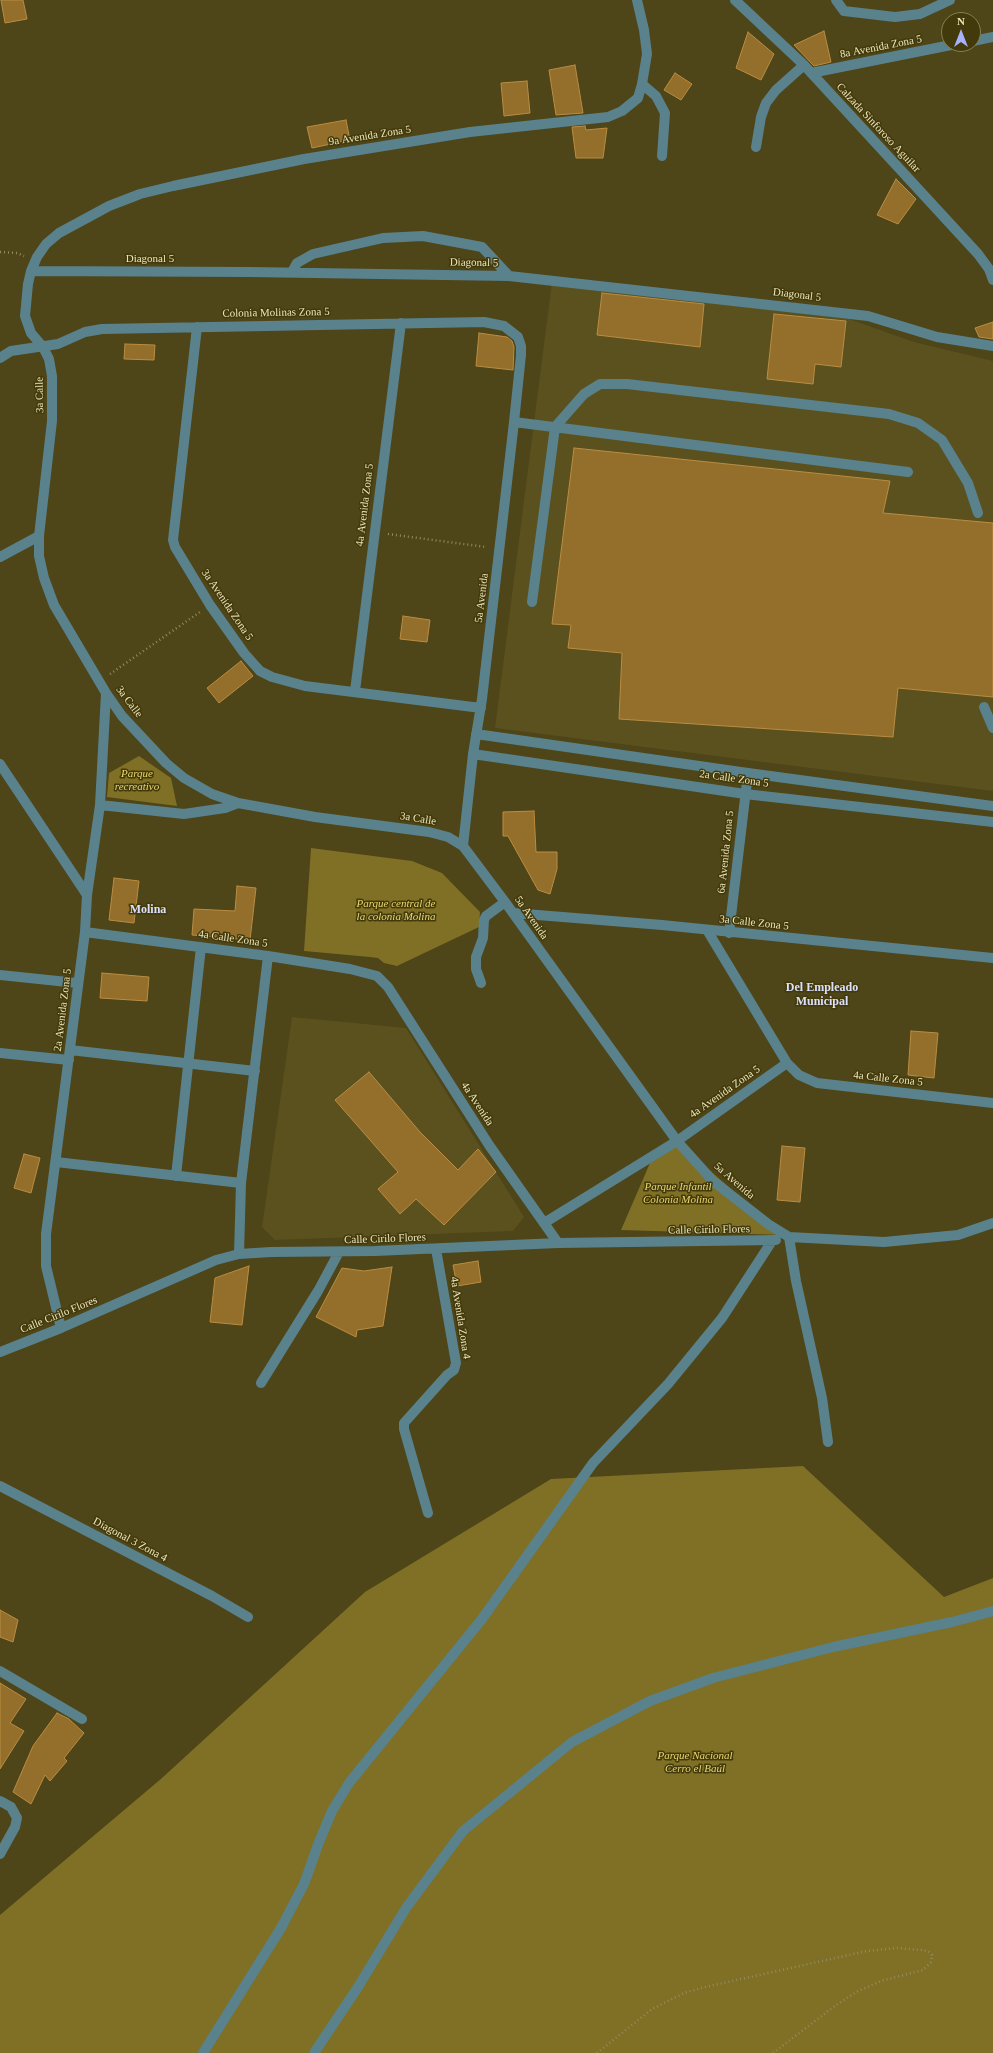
<!DOCTYPE html>
<html>
<head>
<meta charset="utf-8">
<style>
	body { margin:0 }
	#map { position:relative; width:993px; height:2053px; overflow:hidden; background:#4e4518; font-family:Georgia,serif }
	canvas { display:block }
	.north { position:absolute; left:941px; top:12px; width:40px; height:40px; box-sizing:border-box; background:#433a0b; border:1px solid #877e51; border-radius:50%; rotate:0deg; font-size:11px; font-weight:700; line-height:16px; text-align:center; color:#ece4bb }
	.north::after { content:''; display:block; margin:auto; width:14px; height:18px; background:#a7b1fc; clip-path:polygon(50% 0,100% 100%,50% 72%,0 100%) }
</style>
</head>
<body>
<div id="map">
<canvas width="993" height="2053"></canvas>
<div class="north">N</div>
</div>
<script>
const g = document.querySelector('canvas').getContext('2d');
g.lineJoin = 'round';
function fill(path, color) {
  g.fillStyle = color;
  g.fill(path, 'evenodd');
}
function poly(rows) {
  const path = new Path2D();
  for (const r of rows) {
    path.moveTo(r[0], r[1]);
    for (let i = 2; i < r.length; i += 2) path.lineTo(r[i], r[i + 1]);
  }
  return path;
}
function trace(path, color, width, dash) {
  g.strokeStyle = color;
  g.lineWidth = width;
  g.lineCap = dash ? 'butt' : 'round';
  g.setLineDash(dash || []);
  g.stroke(path);
}
function write(font, color, halo, rows, align = 'center') {
  g.font = font + ' Georgia,serif';
  g.lineWidth = 3;
  g.setLineDash([]);
  g.textBaseline = 'middle';
  g.strokeStyle = halo;
  g.fillStyle = color;
  for (const [text, x, y, turn = 0] of rows) {
    g.save();
    g.translate(x, y);
    g.rotate((+turn || 0) * Math.PI / 180);
    g.textAlign = isNaN(turn) ? turn : align;
    if (halo) g.strokeText(text, 0, 0);
    g.fillText(text, 0, 0);
    g.restore();
  }
}
const built = poly([
	[552,282,849,319,914,342,993,361,993,791,495,728],
	[292,1017,406,1028,524,1217,513,1231,275,1240,262,1227]
]);
const green = poly([
	[139,756,171,778,177,806,107,797,109,773],
	[311,848,412,861,442,873,480,912,479,927,397,966,384,963,378,958,370,957,304,951],
	[680,1144,783,1235,621,1230,650,1163],
	[803,1466,944,1597,993,1578,993,2053,0,2053,0,1915,162,1778,365,1592,551,1479]
]);
const building = poly([
	[1,0,23,0,27,19,5,23,1,0],
	[824,31,831,62,814,66,794,45,824,31],
	[748,32,774,54,761,80,736,68,748,32],
	[575,65,583,113,556,115,549,70,575,65],
	[675,73,692,84,681,100,664,90,675,73],
	[527,81,530,113,504,116,501,83,527,81],
	[346,120,350,140,312,148,307,127,346,120],
	[585,126,586,130,607,128,603,158,576,158,572,127,585,126],
	[896,179,916,199,898,224,877,215,896,179],
	[602,293,704,304,700,347,597,335,602,293],
	[774,314,846,321,841,367,815,364,813,384,767,379,774,314],
	[993,322,993,339,979,337,975,328,993,322],
	[479,333,507,337,512,341,514,347,513,370,476,366,479,333],
	[125,344,155,345,154,360,124,359,125,344],
	[574,448,890,481,883,513,993,523,993,697,898,688,893,737,619,719,622,653,568,648,571,625,552,624,574,448],
	[403,616,430,620,427,642,400,639,403,616],
	[241,661,253,676,219,703,207,688,241,661],
	[534,811,536,852,557,852,557,869,550,894,538,890,508,836,503,836,503,812,534,811],
	[114,878,139,881,134,923,109,920,114,878],
	[237,886,256,888,250,940,192,935,194,909,235,911,237,886],
	[102,973,149,977,147,1001,100,998,102,973],
	[911,1031,938,1033,934,1078,908,1075,911,1031],
	[369,1072,420,1132,458,1170,478,1149,496,1172,444,1225,416,1199,400,1214,378,1189,398,1172,335,1100,369,1072],
	[782,1146,805,1148,800,1202,777,1200,782,1146],
	[24,1154,40,1158,31,1193,14,1188,24,1154],
	[478,1261,481,1282,457,1286,453,1265,478,1261],
	[249,1266,242,1325,210,1322,215,1278,249,1266],
	[392,1267,383,1326,357,1330,356,1337,316,1317,342,1268,364,1271,392,1267],
	[0,1610,18,1620,13,1642,0,1637,0,1610],
	[0,1683,26,1699,10,1723,24,1731,0,1769,0,1683],
	[57,1713,69,1719,84,1733,64,1758,67,1761,50,1781,45,1775,31,1804,13,1792,33,1746,57,1713]
]);
const path = poly([
	[0,252,17,253,24,256],
	[388,534,486,547],
	[110,674,200,612],
	[597,2053,652,2009,684,1993,701,1988,867,1951,897,1948,921,1950,928,1951,932,1955,931,1962,923,1970,881,1981,858,1991,836,2005,773,2053]
]);
const minor = poly([
	[637,0,644,30,647,54,642,84,638,98,622,111,608,117,470,132,304,159,173,186,140,194,109,206,59,233,46,244,37,257,31,271,28,284,25,316,31,333,43,347,49,359,52,376,52,421,39,536,39,556,44,578,54,605,106,693,122,716,166,763,184,778,212,794,238,803,315,817,429,832,448,837,463,846,505,902,677,1141,713,1181,768,1224,789,1237,884,1242,958,1235,993,1223],
	[735,0,804,65,978,254,989,269,993,280],
	[836,0,844,11,895,17,920,14,950,0],
	[973,41,993,37],
	[811,73,956,44],
	[642,84,656,96,665,113,662,156],
	[756,147,761,117,766,103,776,90,804,65],
	[31,271,249,272,509,276,868,316,937,337,993,346],
	[292,272,297,263,313,254,383,238,423,236,482,247,509,276],
	[197,327,173,540,175,547,210,605,244,653,260,671,272,677,305,686,481,708],
	[0,358,11,351,58,344,85,332,102,329,484,322,504,326,518,337,521,346,521,355,514,422,482,699,473,754,463,846],
	[514,422,908,472],
	[0,557,39,536],
	[532,602,555,427,584,394,600,384,627,384,889,414,918,423,942,440,968,483,978,513],
	[355,691,401,323],
	[984,707,993,728],
	[476,734,748,773,993,806],
	[473,754,745,794,993,822],
	[0,764,87,895],
	[100,805,184,814,225,808,238,803],
	[513,913,662,925,993,958],
	[707,930,787,1063,799,1075,817,1083,993,1103],
	[85,932,268,956,350,969,377,976,388,987,489,1145,558,1243],
	[729,933,748,773],
	[0,975,77,983],
	[481,983,476,969,476,957,483,938,484,920,486,916,505,902],
	[70,1050,255,1071],
	[0,1053,69,1060],
	[56,1162,241,1183],
	[176,1176,201,947],
	[544,1223,677,1141,787,1063],
	[789,1237,796,1281,822,1398,828,1442],
	[239,1254,241,1183,268,956],
	[61,1328,46,1266,46,1234,85,932,87,895,100,805,106,693],
	[0,1352,61,1328,216,1260,239,1254,271,1252,375,1251,558,1243,776,1240],
	[261,1383,318,1291,339,1252],
	[0,1486,212,1596,248,1617],
	[428,1513,404,1429,404,1423,447,1375,454,1370,456,1363,436,1249],
	[0,1671,82,1719],
	[0,1801,11,1807,17,1818,15,1827,0,1854],
	[203,2053,281,1928,304,1884,319,1842,332,1811,349,1783,482,1619,593,1463,668,1384,722,1318,772,1241],
	[314,2053,358,1987,406,1908,463,1831,572,1742,650,1701,713,1678,833,1647,952,1622,993,1611]
]);
const streetNames = [
	["8a Avenida Zona 5",881,47,-11],
	["Calzada Sinforoso Aguilar",878,128,47],
	["9a Avenida Zona 5",370,136,-9],
	["Diagonal 5",150,259],
	["Diagonal 5",474,263,1],
	["Diagonal 5",797,295,7],
	["Colonia Molinas Zona 5",276,313,-1],
	["3a Calle",40,395,-91],
	["4a Avenida Zona 5",365,505,-83],
	["5a Avenida",482,598,-83],
	["3a Avenida Zona 5",227,605,56],
	["3a Calle",129,702,53],
	["2a Calle Zona 5",734,779,8],
	["3a Calle",418,819,9],
	["6a Avenida Zona 5",726,852,-84],
	["5a Avenida",531,918,55],
	["3a Calle Zona 5",754,923,6],
	["4a Calle Zona 5",233,939,8],
	["2a Avenida Zona 5",63,1010,-83],
	["4a Calle Zona 5",888,1079,6],
	["4a Avenida Zona 5",725,1092,-35],
	["4a Avenida",477,1104,57],
	["5a Avenida",734,1181,41],
	["Calle Cirilo Flores",709,1230,-1],
	["Calle Cirilo Flores",385,1239,-2],
	["Calle Cirilo Flores",59,1315,-22],
	["4a Avenida Zona 4",460,1318,81],
	["Diagonal 3 Zona 4",130,1540,28]
];
const parkNames = [
	["Parque",137,774],
	["recreativo",137,787],
	["Parque central de",396,904],
	["la colonia Molina",396,917],
	["Parque Infantil",678,1187],
	["Colonia Molina",678,1200],
	["Parque Nacional",695,1756],
	["Cerro el Baúl",695,1769]
];
const neighbourhoodNames = [
	["Molina",148,910],
	["Del Empleado",822,988],
	["Municipal",822,1002]
];
fill(built, '#5b511f');
fill(green, '#7f7026');
fill(building, '#946e2b');
trace(building, '#ba8d42', 1);
trace(path, '#948b60', 2.5, [1, 3]);
trace(minor, '#59828d', 10);
write('11px', '#ece4bb', '#433a0b', streetNames);
write('italic 11px', '#ebd66f', '#433a0b', parkNames);
write('bold 12px', '#dbe0fd', '#433a0b', neighbourhoodNames);
</script>
</body>
</html>
